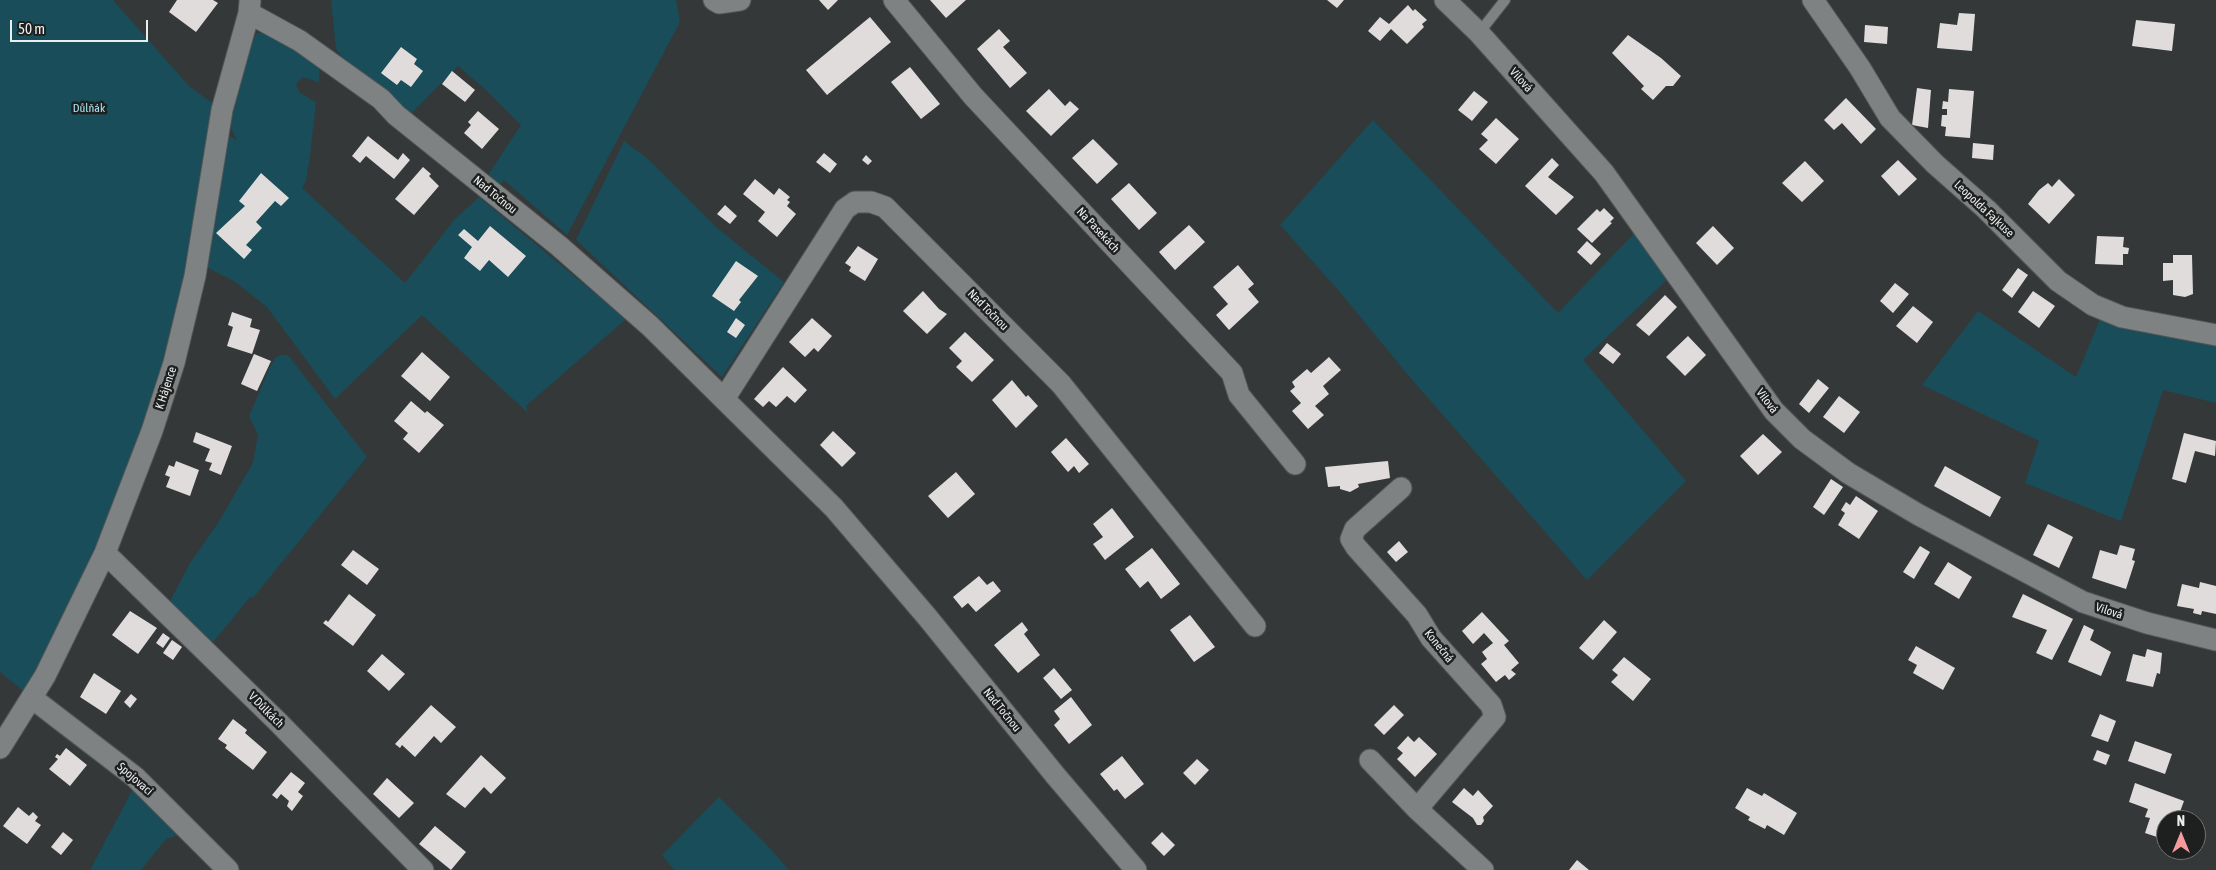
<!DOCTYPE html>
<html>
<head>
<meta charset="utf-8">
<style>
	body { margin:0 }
	#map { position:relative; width:2216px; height:870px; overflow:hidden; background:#353839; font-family:"Asap Condensed",sans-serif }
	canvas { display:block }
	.north { position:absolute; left:2156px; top:810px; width:50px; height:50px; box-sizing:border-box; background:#1e1f1f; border:1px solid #707172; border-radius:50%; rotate:0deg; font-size:14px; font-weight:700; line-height:20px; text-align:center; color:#ebedee }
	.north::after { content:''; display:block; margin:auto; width:18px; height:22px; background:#f59b9c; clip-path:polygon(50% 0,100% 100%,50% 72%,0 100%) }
	.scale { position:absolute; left:10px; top:20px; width:138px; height:22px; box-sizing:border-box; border:2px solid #ebedee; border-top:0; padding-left:6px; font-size:15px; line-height:18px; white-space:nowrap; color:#ebedee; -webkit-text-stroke:4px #1e1f1f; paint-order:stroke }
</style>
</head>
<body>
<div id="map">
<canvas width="2216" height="870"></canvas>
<div class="north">N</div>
<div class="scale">50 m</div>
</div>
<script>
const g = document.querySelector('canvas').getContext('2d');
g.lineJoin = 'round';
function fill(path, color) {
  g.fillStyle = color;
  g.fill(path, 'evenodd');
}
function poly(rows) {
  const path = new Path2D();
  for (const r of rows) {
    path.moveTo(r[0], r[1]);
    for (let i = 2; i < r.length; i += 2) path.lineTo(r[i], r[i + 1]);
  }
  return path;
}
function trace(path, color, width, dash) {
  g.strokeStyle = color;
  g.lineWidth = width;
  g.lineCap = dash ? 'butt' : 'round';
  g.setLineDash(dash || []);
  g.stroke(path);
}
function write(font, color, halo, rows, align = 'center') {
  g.font = font + ' "Asap Condensed",sans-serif';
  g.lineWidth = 5;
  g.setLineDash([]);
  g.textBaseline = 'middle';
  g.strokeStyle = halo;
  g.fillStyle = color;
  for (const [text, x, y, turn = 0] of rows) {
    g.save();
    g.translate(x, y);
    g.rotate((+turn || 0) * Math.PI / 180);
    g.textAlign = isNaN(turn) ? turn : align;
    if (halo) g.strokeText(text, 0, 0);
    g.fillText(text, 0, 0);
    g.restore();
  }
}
const green = poly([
	[0,0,113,0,189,86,222,110,152,431,32,698,0,672],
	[331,0,676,0,680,22,567,235,504,180,498,187,488,175,521,125,486,90,458,66,411,114,344,60,336,49],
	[263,32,320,64,319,82,302,77,296,85,300,93,316,102,310,156,306,181,302,188,405,283,454,220,479,197,626,319,526,406,528,413,422,315,335,399,267,307,234,281,204,266,227,135,237,140,230,126,231,114,251,44,256,34],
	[1373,120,1558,313,1643,224,1676,271,1583,360,1686,481,1587,580,1408,375,1339,291,1280,225],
	[624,141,649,160,716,227,784,282,722,377,576,240],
	[1978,311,2076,377,2101,317,2216,342,2216,403,2163,390,2121,521,2025,483,2039,441,1922,385],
	[281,355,288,355,367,457,253,598,251,596,214,641,210,641,169,603,190,563,218,523,253,463,258,435,249,416,270,367,276,357],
	[135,785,184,837,175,836,166,839,141,870,90,870],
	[719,797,764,842,789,870,674,870,662,855]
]);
const building = poly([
	[177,0,213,0,218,3,196,32,169,12],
	[819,0,838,0,828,10],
	[930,0,966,0,946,18],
	[1327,0,1344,0,1337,8],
	[1408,5,1413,11,1415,9,1427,20,1422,24,1424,27,1407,44,1391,29,1380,41,1368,31,1380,17,1389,24],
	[1959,13,1975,14,1972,51,1937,48,1940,23,1957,25],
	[870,17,891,42,827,95,806,70],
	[2136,20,2175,24,2172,51,2132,46],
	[1865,25,1888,27,1887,44,1864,42],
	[999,29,1010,41,1003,47,1027,73,1010,88,977,49],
	[1628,35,1661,58,1681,76,1673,86,1666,86,1653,100,1641,89,1644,86,1612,53],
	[401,47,417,59,414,64,423,71,411,87,401,80,397,85,381,73],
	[910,67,940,104,921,119,891,82],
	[452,71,475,90,465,102,442,84],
	[1917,88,1931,90,1928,128,1912,125],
	[1049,89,1065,106,1070,101,1079,109,1051,136,1026,111],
	[1949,89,1974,91,1970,138,1945,136,1946,127,1941,126,1942,115,1947,115,1947,109,1942,109,1943,101,1948,102],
	[1474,91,1488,102,1472,121,1458,110],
	[1846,98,1876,129,1861,144,1842,123,1834,130,1824,120],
	[478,111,499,129,482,149,464,133,471,125,468,122],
	[1496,118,1519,139,1496,164,1479,149,1488,140,1481,134],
	[368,136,398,160,403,153,410,160,394,179,366,156,360,163,352,156],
	[1093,139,1118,164,1097,184,1072,158],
	[1973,143,1994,145,1993,160,1972,158],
	[824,153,837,164,830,173,816,162],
	[866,155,872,161,868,165,862,160],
	[1552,158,1559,165,1548,177,1574,197,1556,215,1525,186],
	[1898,160,1917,179,1899,196,1881,176],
	[1805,161,1824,181,1802,202,1782,183],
	[423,167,431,174,429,176,439,186,414,215,395,199],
	[261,173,289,198,281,206,275,201,256,222,262,228,246,245,252,250,244,259,216,233,245,206,239,201],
	[755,179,774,195,779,188,790,197,787,200,790,202,787,206,796,214,777,237,758,221,765,212,743,194],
	[2059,179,2075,195,2049,224,2028,204,2039,190,2048,183,2052,187],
	[1129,183,1157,213,1139,230,1111,199],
	[725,205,737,216,730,224,717,214],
	[1604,208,1614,218,1610,222,1612,223,1592,243,1577,229,1597,209,1600,212],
	[1189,225,1205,242,1175,270,1159,252],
	[490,226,526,256,508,277,489,260,480,271,464,258,472,247,458,235,464,229,478,241],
	[1713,226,1734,248,1717,265,1696,243],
	[2097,236,2124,237,2123,247,2129,248,2128,254,2123,254,2123,265,2095,264],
	[1587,241,1601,254,1591,265,1577,252],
	[858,246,878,259,865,281,849,271,851,267,845,263],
	[2173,255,2192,255,2193,294,2185,297,2173,295,2173,280,2163,281,2163,263,2173,263],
	[736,261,758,276,739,300,741,302,734,311,712,296],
	[1238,265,1254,284,1248,289,1259,302,1229,330,1216,315,1228,304,1213,287],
	[2018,268,2028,275,2012,298,2002,290],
	[1895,283,1909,294,1893,313,1880,301],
	[923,291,939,309,947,314,927,334,903,311],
	[2033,291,2055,306,2039,328,2018,312],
	[1665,295,1677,307,1649,336,1636,325],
	[1913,306,1933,322,1917,343,1896,326],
	[232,312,252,319,250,327,260,330,252,354,227,346,233,327,228,325],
	[736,318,745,325,736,338,727,332],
	[812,318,832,336,818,352,814,348,805,357,789,342],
	[965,332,994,360,972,382,956,367,962,361,949,348],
	[1688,336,1706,355,1685,376,1666,357],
	[1607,343,1621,354,1613,364,1599,353],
	[422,352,450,377,430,401,401,376],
	[254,354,271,361,257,391,241,384],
	[1329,357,1341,370,1323,386,1329,394,1315,406,1324,415,1308,429,1292,411,1301,403,1290,391,1295,387,1292,382,1307,369,1311,373],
	[783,367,807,390,795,403,787,396,776,407,769,401,763,407,754,399],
	[1818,379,1829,388,1809,413,1799,404],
	[1012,380,1026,397,1028,395,1038,406,1016,428,992,400],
	[1839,396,1860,412,1844,433,1823,417],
	[411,401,425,413,427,411,444,425,419,453,403,439,408,433,394,421],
	[833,431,856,453,842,467,820,445],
	[196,432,232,446,221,475,209,470,212,463,205,461,210,449,193,442],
	[2184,433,2216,441,2215,456,2195,451,2186,483,2172,479],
	[1763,434,1782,452,1758,475,1740,456],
	[1066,438,1089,464,1079,473,1074,466,1068,472,1051,452],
	[176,461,199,470,190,496,166,487,170,477,165,475,169,465,174,467],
	[1388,461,1390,478,1358,484,1359,487,1350,492,1340,489,1340,486,1328,487,1325,467],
	[1945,466,2001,497,1990,517,1934,486],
	[956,472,975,494,948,518,928,496],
	[1831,479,1843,487,1824,515,1813,507],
	[1856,496,1878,511,1859,539,1838,525,1845,513,1841,510,1846,502,1850,505],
	[1112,508,1134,537,1105,560,1093,544,1103,537,1093,524],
	[2048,524,2073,537,2059,568,2033,555],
	[1399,541,1408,552,1396,562,1387,552],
	[2120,545,2135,549,2132,560,2135,561,2126,589,2092,578,2100,550,2117,555],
	[1920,546,1930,552,1914,579,1903,572],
	[1152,548,1180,584,1161,599,1148,581,1140,588,1125,569],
	[353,550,379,569,367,585,341,565],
	[1948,562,1972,577,1959,599,1934,584],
	[979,576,987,585,993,581,1001,591,976,612,968,603,962,608,953,597],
	[2200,582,2216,586,2216,614,2202,611,2201,615,2193,613,2194,609,2177,606,2182,584,2199,588],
	[349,594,376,615,353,646,323,623,326,620,328,622],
	[2023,594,2073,619,2052,660,2036,653,2047,630,2012,617],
	[130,611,157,628,138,654,112,635],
	[1482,612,1509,641,1504,645,1519,663,1511,670,1516,674,1509,680,1505,675,1496,682,1481,664,1487,659,1482,652,1493,643,1484,633,1473,644,1462,631],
	[1190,615,1215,647,1194,662,1170,630],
	[1604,620,1617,632,1593,660,1579,648],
	[1022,622,1028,630,1024,634,1040,655,1018,673,994,645],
	[2084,625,2094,630,2090,640,2111,652,2101,676,2068,662],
	[163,633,170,638,163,648,156,643],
	[172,640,182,647,173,660,163,653],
	[1916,646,1955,668,1943,690,1913,673,1917,665,1908,660],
	[2147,649,2162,653,2160,674,2157,673,2153,687,2126,681,2133,654,2145,657],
	[382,654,405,674,389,691,367,671],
	[1624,657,1651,679,1633,701,1611,682,1618,675,1612,670],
	[1054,668,1072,690,1061,699,1043,678],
	[94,673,121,691,106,714,80,697],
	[131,694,137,699,130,708,124,702],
	[1071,697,1092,725,1069,744,1054,725,1060,719,1054,711],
	[431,705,456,727,441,743,434,736,415,757,402,745,400,748,395,744],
	[1394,705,1404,715,1384,735,1374,725],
	[2100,714,2116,721,2108,742,2091,736],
	[233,719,247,730,245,733,267,752,253,770,225,748,227,745,218,739],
	[1408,736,1414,742,1419,737,1437,754,1415,777,1397,759,1403,753,1397,748],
	[2135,741,2172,754,2165,774,2128,761],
	[66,748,87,765,70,786,49,769,58,759,55,757,57,754,60,756],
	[2097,750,2110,755,2106,765,2093,760],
	[481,755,506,778,491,794,484,787,465,808,446,794],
	[1122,756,1144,784,1125,799,1117,789,1114,791,1100,774],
	[1197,759,1209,770,1195,785,1183,773],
	[291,772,305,783,298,792,303,796,292,811,287,806,289,801,281,794,277,799,272,795],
	[387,778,414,803,399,818,373,794],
	[2135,783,2184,801,2177,820,2166,820,2166,840,2145,833,2150,818,2145,817,2148,809,2129,802],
	[1464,788,1473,796,1478,790,1493,806,1483,817,1484,821,1481,825,1477,825,1473,818,1452,802],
	[1747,788,1762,796,1764,793,1797,813,1784,835,1767,825,1765,829,1748,820,1750,817,1735,808],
	[18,807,29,816,33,812,38,817,35,821,41,825,27,844,3,826],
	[435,826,466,852,451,870,419,844],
	[63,832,73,840,61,855,51,847],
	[1162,832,1175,845,1164,856,1151,843],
	[1577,860,1589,870,1569,870]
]);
const service = poly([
	[1479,33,1505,0]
]);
const minor = poly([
	[714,0,719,3,740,0],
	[894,0,973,96,1232,373,1239,395,1295,464],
	[1445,0,1479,33,1604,173,1774,411,1802,439,1848,473,1919,515,2083,602,2147,623,2216,640],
	[1813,0,1860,68,1890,118,1935,164,1986,209,2058,281,2093,305,2122,317,2216,335],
	[249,13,300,41,381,99,396,115,559,246,650,326,834,508,928,618,1055,775,1136,870],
	[724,399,845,209,855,202,871,202,885,207,1061,384,1255,626],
	[1401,488,1355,529,1351,539,1356,547,1417,615,1431,638,1491,705,1495,717,1417,809],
	[105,553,278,722,423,870],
	[32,698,135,777,228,870],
	[0,748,45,676,105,553,152,431,174,363,195,276,222,110,249,13,250,1],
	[1370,760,1417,809,1483,870]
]);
const streetNames = [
	["Vilová",1521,80,48],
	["Nad Točnou",495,195,39],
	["Leopolda Fajkuse",1984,209,43],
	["Na Pasekách",1098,230,47],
	["Nad Točnou",988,310,45],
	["K Hájence",166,388,-72],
	["Vilová",1767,401,53],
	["Vilová",2109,611,18],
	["Konečná",1439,646,51],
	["V Důlkách",266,710,45],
	["Nad Točnou",1002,710,51],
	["Spojovací",135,779,41]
];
const parkNames = [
	["Důlňák",89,108]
];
fill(green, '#184d59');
fill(building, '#e0dcdc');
trace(service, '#535556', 12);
trace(minor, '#535556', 23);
trace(service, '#7e8283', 10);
trace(minor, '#7e8283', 21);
write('12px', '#ebedee', '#1e1f1f', streetNames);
write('12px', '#a7e3f2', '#1e1f1f', parkNames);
</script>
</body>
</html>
